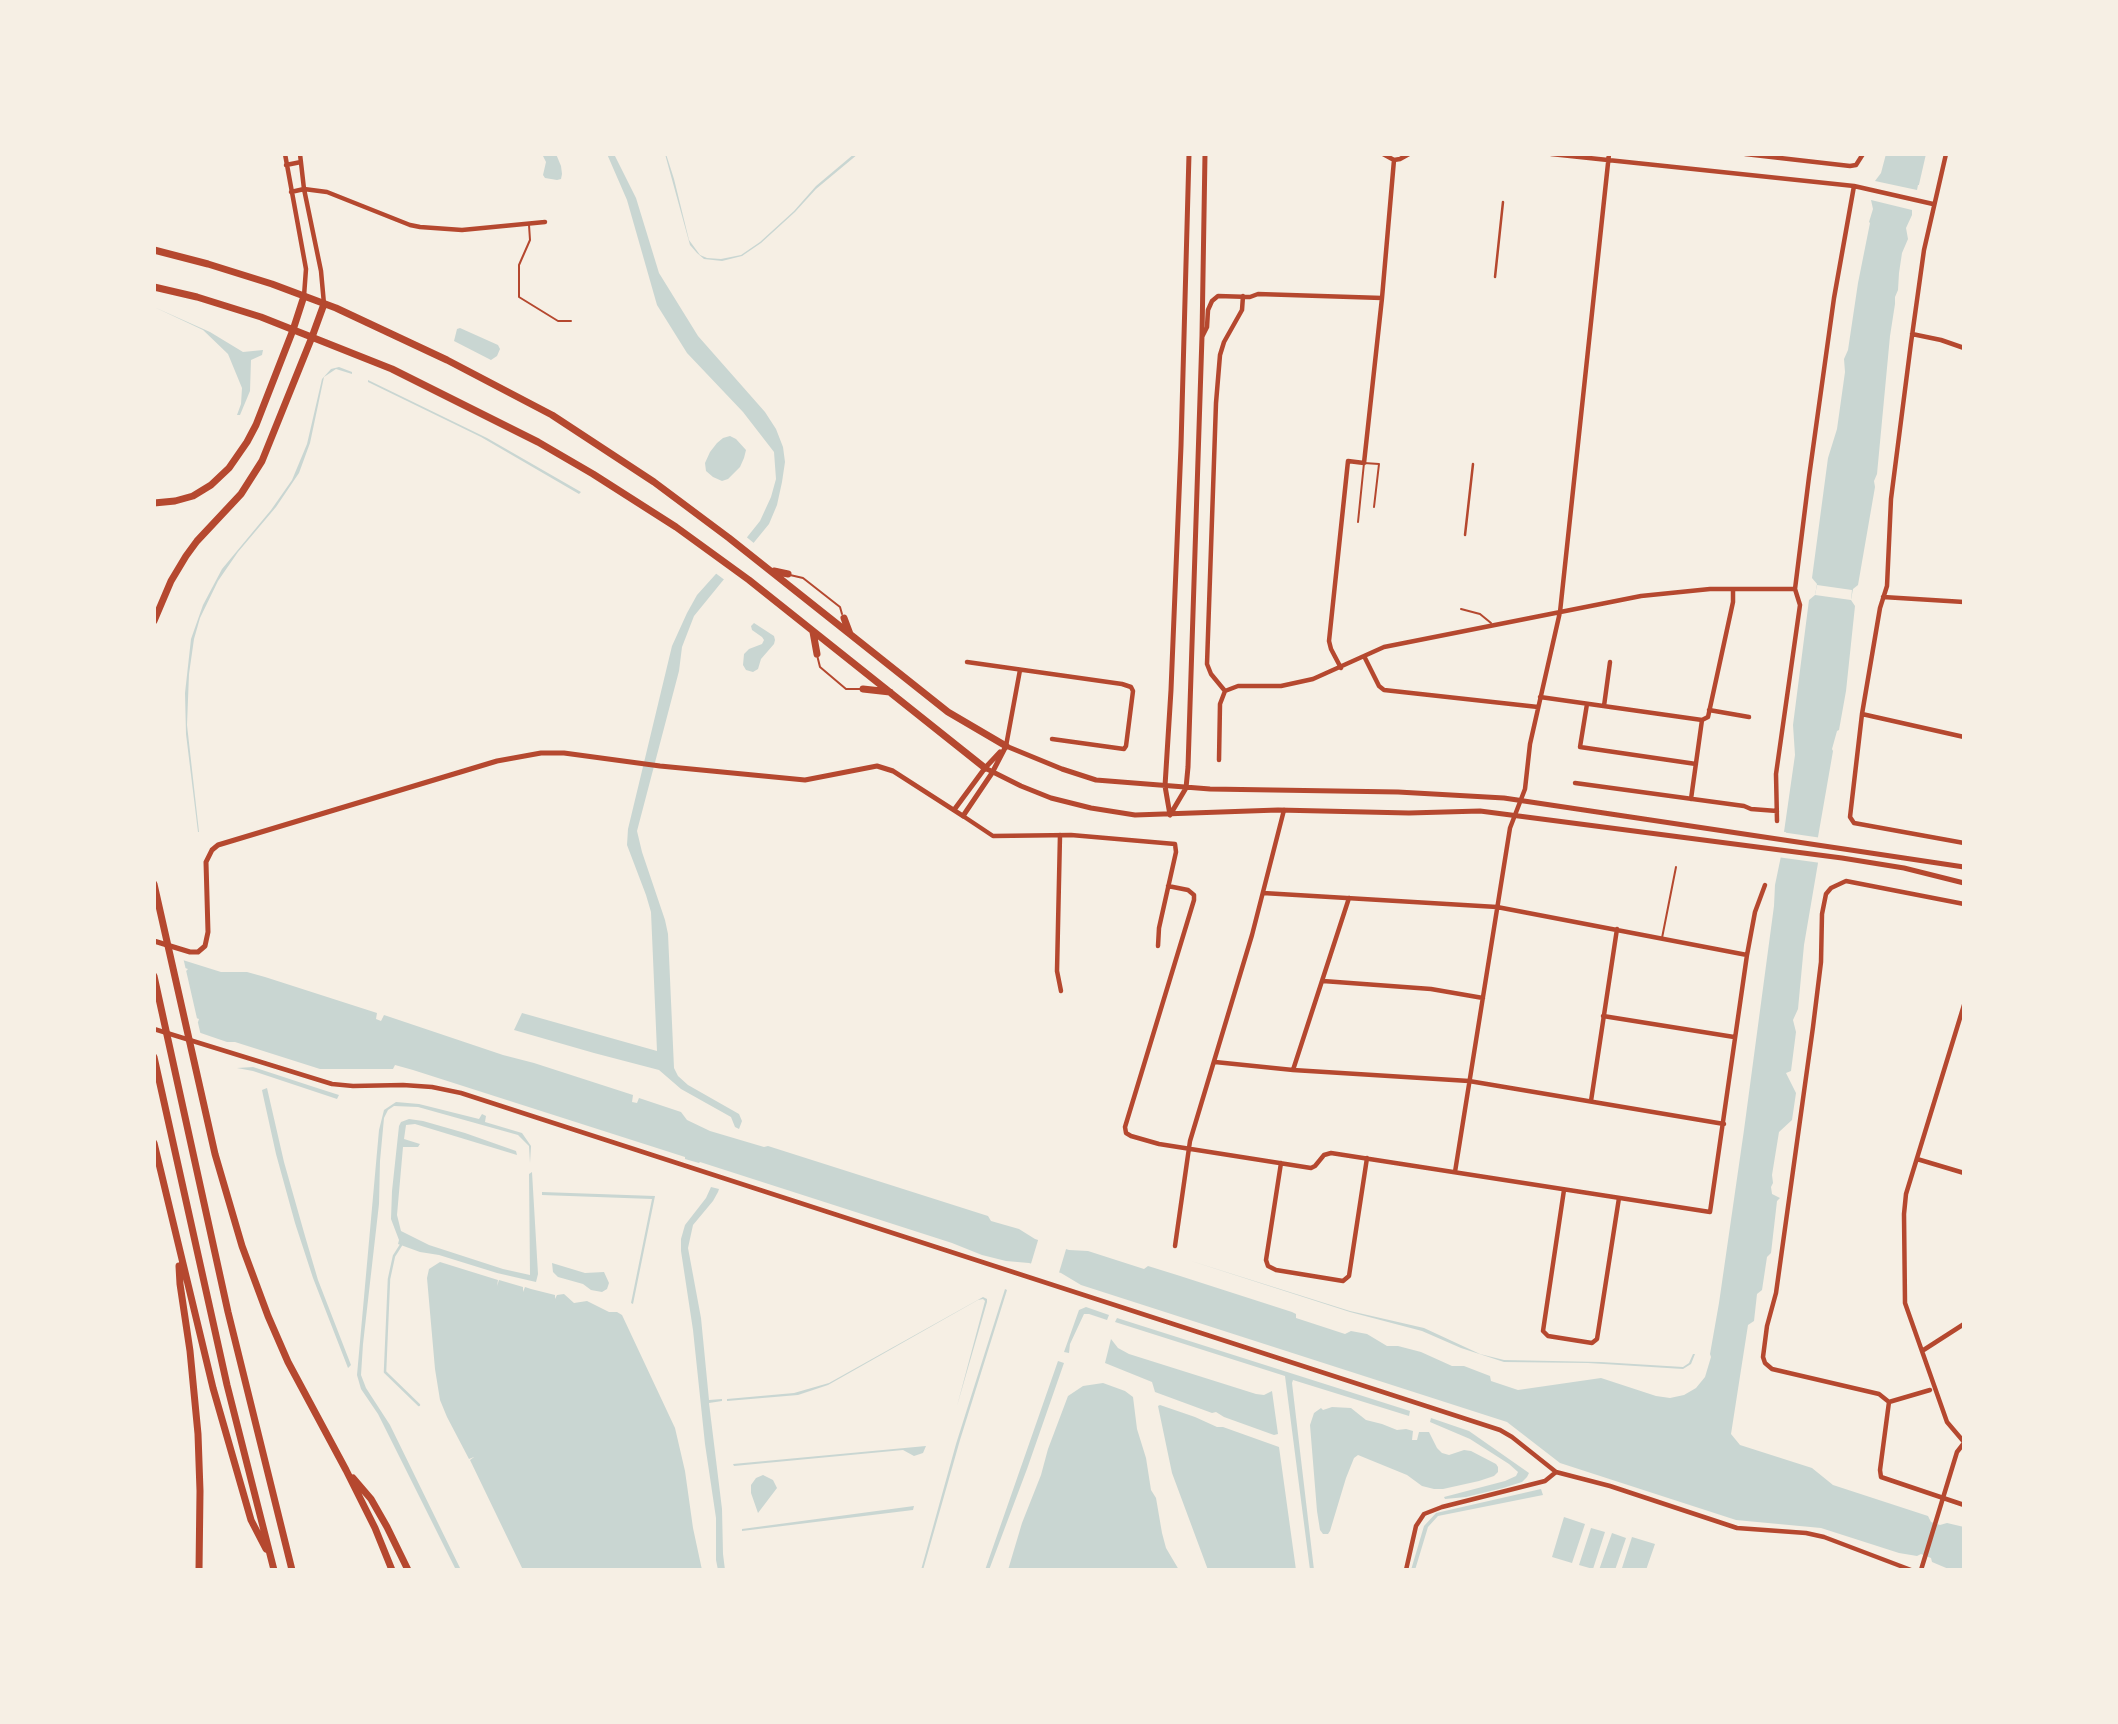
<!DOCTYPE html>
<html>
<head>
<meta charset="utf-8">
<style>
	body { margin:0 }
	#map { position:relative; width:2118px; height:1724px; overflow:hidden; background:#f6efe4; font-family:"Nunito Sans",sans-serif }
	canvas { display:block }
	.frame { position:absolute; inset:0; border:156px solid #f6efe4; pointer-events:none }
</style>
</head>
<body>
<div id="map">
<canvas width="2118" height="1724"></canvas>
<div class="frame"></div>
</div>
<script>
const g = document.querySelector('canvas').getContext('2d');
g.lineJoin = 'round';
function fill(path, color) {
  g.fillStyle = color;
  g.fill(path, 'evenodd');
}
function poly(rows) {
  const path = new Path2D();
  for (const r of rows) {
    path.moveTo(r[0], r[1]);
    for (let i = 2; i < r.length; i += 2) path.lineTo(r[i], r[i + 1]);
  }
  return path;
}
function trace(path, color, width, dash) {
  g.strokeStyle = color;
  g.lineWidth = width;
  g.lineCap = dash ? 'butt' : 'round';
  g.setLineDash(dash || []);
  g.stroke(path);
}
const water = poly([
	[542,154,556,154,561,166,562,174,561,179,557,180,545,178,543,175,546,162],
	[607,154,614,154,636,198,659,273,698,336,765,412,776,429,783,447,785,462,782,482,777,505,769,524,694,616,682,647,679,671,637,831,642,852,665,920,668,934,674,1068,678,1076,688,1085,739,1114,742,1121,739,1129,735,1127,731,1117,681,1089,659,1070,594,1053,514,1030,522,1013,657,1051,651,912,646,895,627,845,628,829,672,646,687,613,697,595,732,556,760,521,771,497,776,479,774,452,743,412,687,353,657,305,627,200],
	[665,154,666,154,674,179,689,240,700,255,707,258,721,259,741,255,760,242,794,211,816,186,854,154,858,154,816,189,795,212,761,243,742,256,722,261,704,259,697,253,690,245],
	[1886,154,1926,154,1912,215,1906,228,1908,239,1902,253,1899,273,1898,290,1895,297,1895,304,1890,336,1877,474,1874,481,1875,487,1858,585,1853,589,1851,600,1855,606,1846,691,1839,730,1837,731,1832,749,1833,751,1818,837,1818,863,1804,945,1798,1009,1793,1020,1796,1032,1791,1071,1786,1073,1796,1093,1792,1120,1779,1132,1772,1175,1773,1183,1771,1187,1772,1194,1780,1198,1777,1201,1771,1253,1767,1257,1762,1290,1757,1294,1754,1321,1748,1325,1731,1434,1740,1445,1812,1468,1833,1485,1928,1516,1931,1522,1940,1525,1947,1523,1964,1527,1964,1570,1951,1570,1932,1562,1931,1558,1921,1554,1917,1556,1899,1553,1821,1528,1736,1520,1560,1463,1507,1422,1081,1285,1061,1273,1029,1263,1006,1261,982,1255,952,1243,700,1162,699,1163,685,1159,685,1157,413,1070,395,1065,393,1069,320,1069,235,1042,227,1042,154,1017,198,1022,199,1019,154,1004,188,969,154,958,154,951,221,972,247,972,265,977,377,1013,376,1019,381,1021,384,1015,503,1055,534,1063,633,1095,632,1102,637,1103,639,1098,681,1112,687,1120,710,1131,764,1147,768,1146,988,1216,991,1221,1019,1229,1035,1239,1069,1250,1088,1251,1144,1269,1148,1266,1177,1275,1292,1312,1296,1314,1296,1318,1345,1334,1351,1331,1367,1334,1387,1346,1398,1346,1421,1352,1452,1366,1464,1366,1490,1376,1491,1381,1518,1390,1601,1378,1656,1396,1670,1398,1684,1395,1696,1388,1705,1377,1711,1357,1710,1354,1719,1303,1744,1130,1774,906,1775,885,1786,832,1784,832,1795,755,1793,725,1809,600,1815,595,1817,584,1812,578,1828,458,1837,429,1845,372,1844,359,1848,350,1858,283,1870,223,1869,222,1873,209,1871,200,1875,181,1881,173],
	[154,307,210,332,243,352,263,350,262,355,251,360,250,391,240,415,237,415,241,404,242,388,228,354,203,330],
	[460,328,498,345,500,349,497,356,491,360,454,341,457,329],
	[339,367,352,372,352,374,336,369,324,377,310,443,299,473,276,507,238,552,218,581,200,618,194,639,189,674,187,725,199,832,198,832,186,734,185,693,191,639,203,605,222,569,271,510,292,480,307,444,322,379,331,369],
	[368,380,487,438,581,492,579,494,481,437,368,382],
	[730,436,736,439,746,450,744,458,740,467,728,479,722,481,713,477,706,471,705,463,710,452,717,443,723,438],
	[754,623,774,636,775,640,774,644,761,659,758,669,753,672,746,670,743,665,744,654,749,649,762,644,764,640,762,637,752,630,751,626],
	[253,1067,314,1087,339,1095,337,1099,253,1071,237,1068],
	[267,1088,284,1162,305,1236,318,1280,351,1365,348,1368,313,1278,295,1223,276,1154,263,1095,262,1090],
	[396,1102,419,1104,479,1119,482,1114,486,1116,485,1122,522,1133,531,1146,530,1163,529,1146,518,1135,418,1107,394,1106,388,1110,384,1118,380,1161,379,1204,363,1344,361,1375,366,1388,390,1425,461,1570,456,1570,378,1414,361,1389,357,1375,379,1130,384,1110],
	[409,1119,423,1121,465,1133,516,1151,517,1155,415,1124,406,1125,404,1139,420,1144,418,1147,403,1147,397,1215,401,1231,429,1245,503,1269,530,1275,529,1174,532,1172,538,1274,536,1282,497,1273,439,1255,420,1252,398,1244,399,1240,391,1219,392,1191,399,1126,401,1122],
	[711,1187,719,1189,718,1192,713,1201,693,1225,688,1248,701,1318,709,1400,722,1399,722,1401,709,1403,722,1509,723,1554,725,1570,718,1570,716,1560,716,1518,705,1444,693,1330,681,1251,681,1239,685,1225,706,1198],
	[542,1192,655,1196,633,1304,631,1303,652,1199,542,1195],
	[1188,1260,1350,1311,1424,1328,1480,1354,1504,1360,1601,1362,1683,1367,1689,1363,1693,1354,1695,1354,1691,1364,1683,1369,1588,1363,1504,1362,1461,1348,1422,1331,1350,1312],
	[440,1262,498,1280,497,1286,499,1280,523,1287,523,1292,525,1287,531,1289,555,1295,555,1299,557,1295,564,1294,574,1303,587,1301,609,1312,617,1312,622,1315,675,1428,685,1471,693,1528,702,1570,523,1570,470,1460,474,1457,469,1459,447,1417,440,1400,435,1369,427,1278,429,1269],
	[552,1263,585,1273,604,1272,609,1283,607,1289,602,1292,591,1290,583,1284,558,1277,553,1272],
	[1005,1289,1007,1290,960,1440,923,1570,921,1570,956,1444],
	[983,1297,987,1299,987,1302,957,1406,985,1301,983,1299,978,1300,828,1385,798,1395,727,1401,727,1399,794,1393,829,1383],
	[1086,1307,1109,1315,1107,1320,1089,1314,1084,1314,1070,1344,1069,1353,1064,1352,1079,1310],
	[1117,1318,1410,1411,1409,1416,1293,1380,1292,1383,1314,1570,1310,1570,1285,1376,1115,1322],
	[1111,1339,1118,1348,1129,1354,1256,1394,1264,1395,1272,1391,1278,1434,1274,1435,1224,1417,1216,1412,1212,1413,1155,1392,1152,1382,1105,1363],
	[1058,1361,1064,1363,1027,1469,989,1570,985,1570],
	[1103,1383,1125,1391,1133,1397,1137,1429,1146,1458,1151,1490,1156,1498,1162,1533,1166,1548,1179,1570,1008,1570,1022,1523,1041,1475,1048,1449,1068,1396,1083,1386],
	[1160,1405,1195,1417,1217,1427,1223,1427,1279,1447,1296,1570,1208,1570,1172,1473,1158,1406],
	[1332,1407,1351,1408,1366,1420,1382,1424,1397,1430,1406,1429,1413,1431,1412,1440,1417,1440,1419,1432,1429,1432,1437,1448,1442,1453,1449,1455,1464,1450,1471,1451,1496,1464,1498,1467,1498,1472,1494,1476,1479,1481,1443,1489,1434,1489,1422,1486,1407,1475,1358,1455,1354,1458,1346,1478,1330,1531,1328,1534,1323,1534,1320,1530,1317,1511,1310,1425,1314,1413,1321,1408,1323,1410],
	[1431,1418,1469,1431,1529,1473,1527,1477,1522,1482,1503,1488,1466,1497,1445,1499,1444,1497,1505,1481,1516,1476,1518,1472,1509,1464,1470,1439,1430,1422],
	[926,1446,923,1453,914,1456,903,1450,734,1466,733,1464],
	[763,1475,773,1480,777,1488,758,1513,751,1493,751,1485,756,1478],
	[1541,1489,1543,1495,1438,1516,1428,1527,1415,1570,1411,1570,1424,1526,1436,1513],
	[914,1506,913,1510,742,1531,742,1529],
	[1564,1517,1585,1524,1572,1563,1552,1557],
	[1591,1528,1605,1532,1593,1569,1579,1565],
	[1612,1533,1626,1538,1615,1570,1599,1570],
	[1632,1537,1655,1544,1646,1570,1622,1568]
]);
const pier = poly([
	[1873,178,1875,181,1917,190,1918,185,1922,185,1916,216,1912,215,1912,210,1871,200,1868,202,1870,199,1874,181],
	[744,535,755,544,726,581,714,572],
	[1817,585,1852,590,1851,600,1815,595],
	[1781,832,1822,838,1821,863,1777,857,1780,852,1782,834],
	[154,947,183,957,201,1036,154,1020],
	[1039,1237,1067,1246,1058,1276,1030,1267]
]);
const stream = poly([
	[401,1245,394,1256,389,1279,385,1372,419,1405]
]);
const service = poly([
	[529,225,530,240,519,265,519,297,558,321,571,321],
	[1358,522,1364,463,1379,464,1374,507],
	[790,575,803,578,840,607,842,614],
	[1461,609,1480,614,1491,623],
	[817,655,820,667,846,689,861,689],
	[1662,938,1676,867]
]);
const pedestrian = poly([
	[1495,277,1503,202],
	[1465,535,1473,464]
]);
const minor = poly([
	[285,154,306,269,304,296],
	[300,154,304,189,321,271,324,304],
	[1383,154,1394,160,1400,159,1409,154],
	[1551,154,1854,186,1933,204],
	[1745,154,1850,166,1856,165,1863,154],
	[1946,154,1924,250,1911,343,1891,499,1887,586,1880,608,1862,714,1850,817,1854,823,1964,843],
	[286,165,301,162],
	[291,192,304,189,327,192,410,225,420,227,462,230,545,222],
	[1912,334,1941,340,1964,348],
	[1203,335,1207,327,1208,310,1212,301,1218,296,1250,297,1258,294,1382,298],
	[1883,597,1964,602],
	[1364,656,1379,686,1384,690,1538,707],
	[967,662,1122,684,1131,687,1133,691,1126,746,1124,749,1052,739],
	[1341,668,1331,649,1329,641,1348,461,1364,463,1382,298,1394,160],
	[1225,691,1238,686,1281,686,1313,679,1384,647,1641,596,1710,589,1795,589],
	[1225,691,1211,674,1207,664,1216,403,1220,355,1224,342,1242,310,1243,296],
	[1540,697,1702,720],
	[1587,704,1580,747,1696,764],
	[1604,706,1610,662],
	[1709,710,1749,717],
	[1862,714,1964,737],
	[1006,746,1020,670],
	[1219,760,1220,704,1225,691],
	[1575,783,1744,806,1751,809,1777,811],
	[1691,799,1702,720,1708,717,1733,602,1733,589],
	[963,816,993,836,1071,835,1175,844,1176,852,1159,928,1158,946],
	[1777,821,1776,774,1800,605,1795,589,1809,477,1834,298,1854,186],
	[1060,835,1057,971,1061,991],
	[1168,886,1188,890,1194,895,1194,900,1125,1127,1126,1133,1131,1136,1159,1144,1311,1168,1315,1166,1324,1155,1331,1153,1710,1212,1747,955,1755,912,1765,885],
	[1263,893,1497,907,1747,955],
	[1323,981,1431,989,1483,998],
	[1964,1005,1906,1194,1904,1214,1905,1303,1947,1422,1964,1442],
	[1603,1016,1734,1037],
	[154,1029,332,1084,353,1086,403,1085,432,1087,461,1093,1500,1430,1512,1437,1556,1472,1610,1486,1737,1528,1806,1533,1824,1537,1911,1570],
	[1215,1062,1293,1070,1469,1081,1724,1124],
	[1293,1070,1349,898],
	[1591,1101,1617,929],
	[1917,1159,1964,1173],
	[1281,1163,1266,1260,1268,1266,1276,1270,1343,1281,1349,1276,1367,1158],
	[1455,1172,1510,828,1525,789,1530,744,1560,612,1609,154],
	[1564,1190,1543,1331,1548,1336,1592,1343,1597,1339,1619,1198],
	[1175,1246,1190,1141,1252,935,1284,810],
	[1922,1351,1964,1324],
	[1930,1390,1889,1402,1880,1470,1881,1477,1964,1505],
	[1889,1402,1879,1394,1772,1369,1765,1363,1763,1357,1767,1326,1776,1293,1813,1027,1821,962,1822,914,1826,894,1831,888,1846,881,1964,904],
	[1406,1570,1416,1526,1424,1514,1442,1507,1545,1481,1556,1472],
	[1921,1570,1957,1452,1964,1443]
]);
const tertiary = poly([
	[954,810,985,768,1000,752],
	[154,941,190,952,198,952,205,946,208,932,206,862,212,850,218,845,497,761,541,753,564,753,660,766,805,780,877,766,893,771,963,816,992,773,1006,746]
]);
const secondary = poly([
	[1006,746,1062,769,1096,780,1210,789,1398,792,1504,798,1964,867],
	[985,768,1021,786,1051,798,1091,808,1135,815,1278,810,1409,813,1480,811,1842,858,1904,868,1964,883],
	[1170,815,1186,788,1188,767,1202,336,1205,154],
	[1170,815,1165,786,1171,690,1181,446,1189,154]
]);
const trunk = poly([
	[154,250,208,264,272,284,336,308,447,360,552,415,654,482,729,538,948,712,1006,746],
	[154,287,197,297,261,317,392,369,538,442,593,474,676,527,749,580,985,768],
	[293,330,304,296],
	[312,337,324,304],
	[774,571,788,574],
	[844,618,850,634],
	[813,632,817,654],
	[863,689,890,692]
]);
const motorway = poly([
	[154,503,175,501,193,496,211,485,229,468,247,442,256,425,293,330],
	[154,621,171,581,186,556,197,541,241,494,262,461,312,337],
	[154,884,215,1154,242,1246,268,1316,288,1362,346,1470,375,1528,392,1570],
	[154,976,228,1312,292,1570],
	[154,1057,227,1385,274,1570],
	[154,1143,213,1388,251,1520,266,1549],
	[179,1266,180,1284,190,1351,198,1434,200,1491,199,1570],
	[353,1478,371,1499,387,1527,408,1570]
]);
fill(water, '#c9d6d2');
fill(pier, '#f6efe4');
trace(stream, '#c9d6d2', 2.5);
trace(service, '#b5482f', 2);
trace(pedestrian, '#b5482f', 2.5);
trace(minor, '#b5482f', 4.5);
trace(tertiary, '#b5482f', 5);
trace(secondary, '#b5482f', 5);
trace(trunk, '#b5482f', 7);
trace(motorway, '#b5482f', 7);
</script>
</body>
</html>
